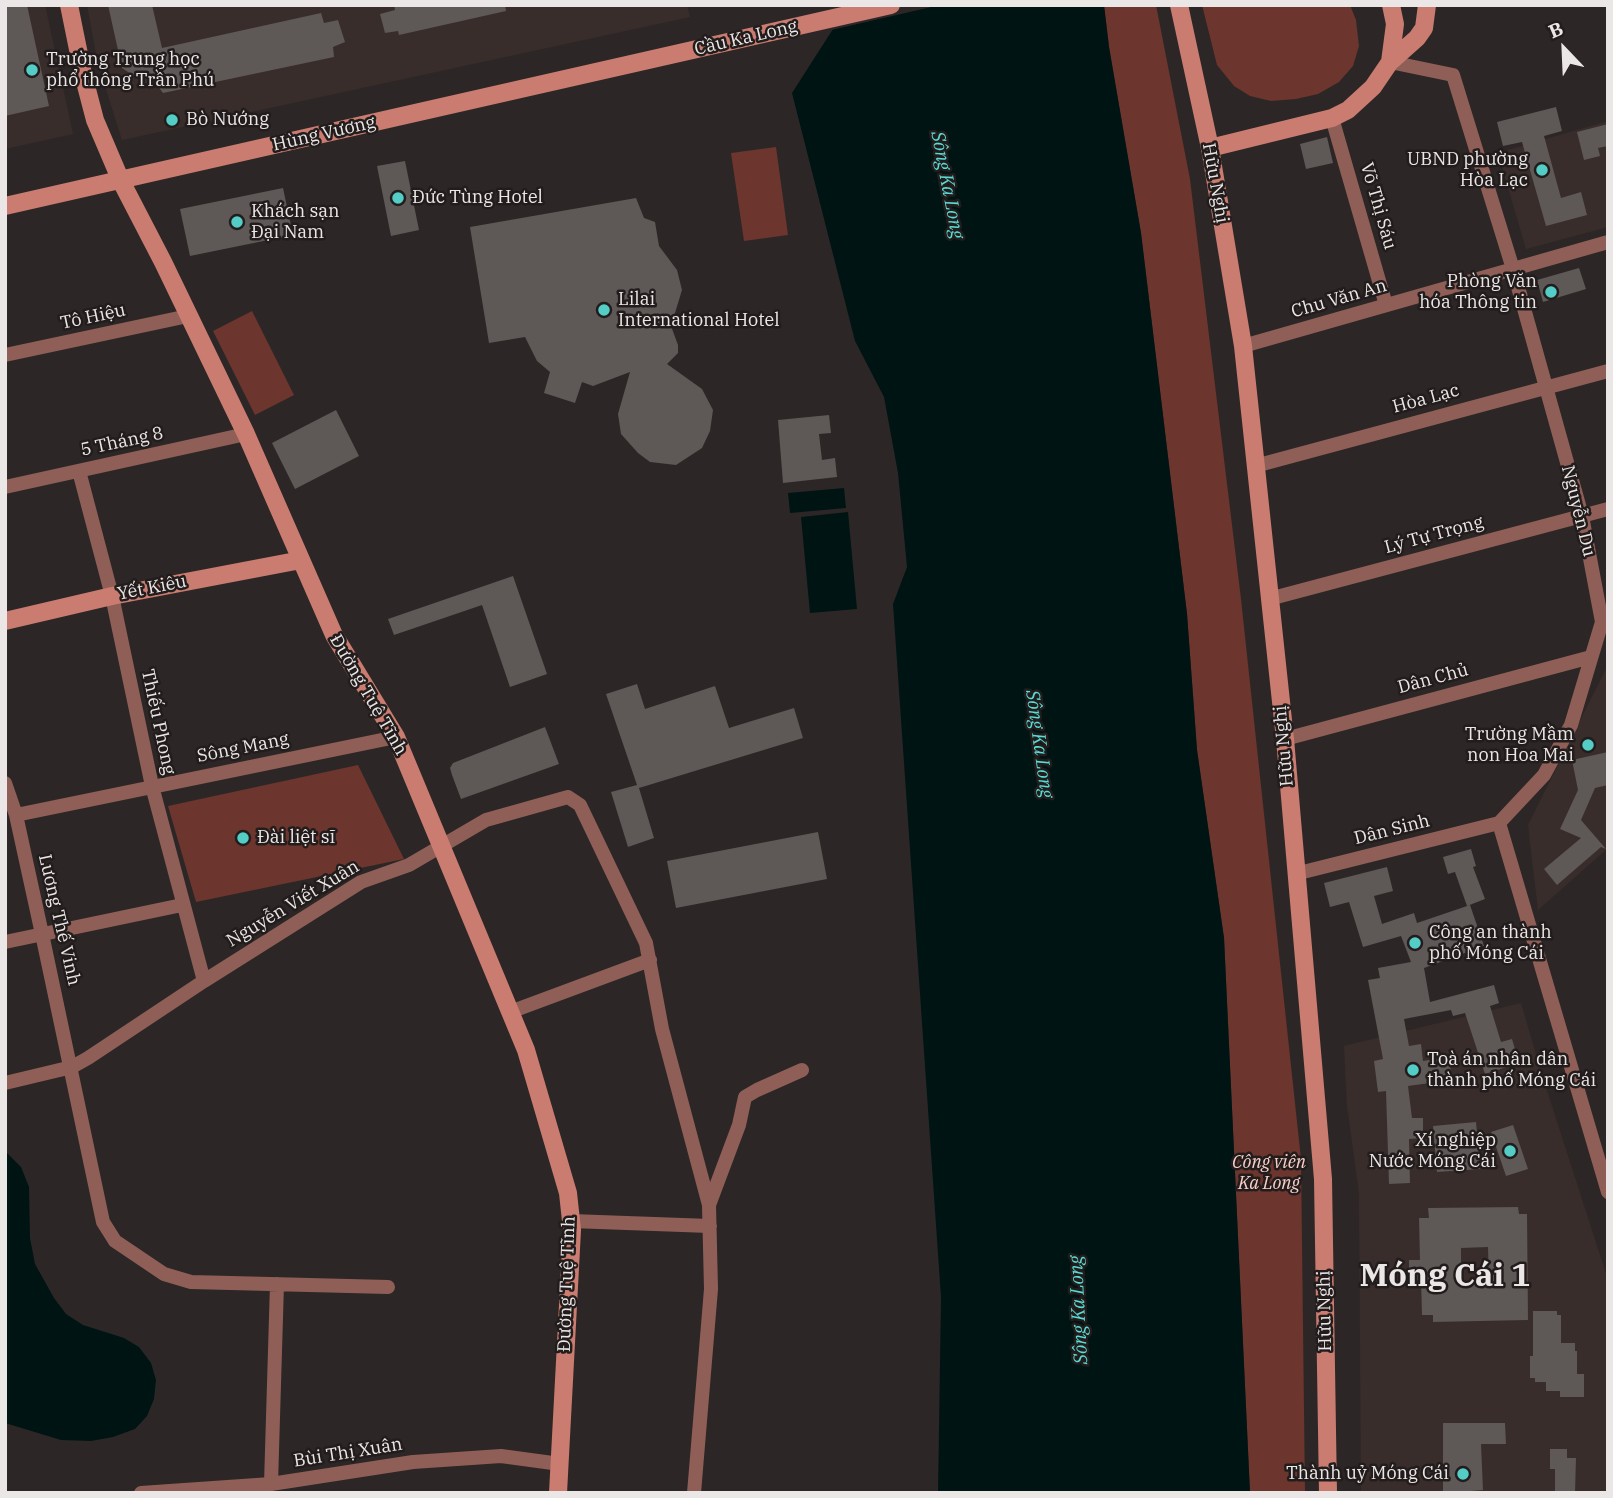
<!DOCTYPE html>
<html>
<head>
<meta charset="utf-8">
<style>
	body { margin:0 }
	#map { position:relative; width:1613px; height:1498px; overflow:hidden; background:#2c2726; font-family:"IBM Plex Serif",serif }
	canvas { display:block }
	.frame { position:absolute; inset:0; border:7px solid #ebe7e6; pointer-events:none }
	.north { position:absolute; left:1529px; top:14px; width:70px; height:70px; -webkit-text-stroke:5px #221d1c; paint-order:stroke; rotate:337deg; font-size:19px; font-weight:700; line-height:28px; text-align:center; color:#ebe7e6 }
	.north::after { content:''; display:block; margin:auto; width:24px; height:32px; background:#ebe7e6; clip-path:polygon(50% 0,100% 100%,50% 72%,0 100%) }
</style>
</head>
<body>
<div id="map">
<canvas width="1613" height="1498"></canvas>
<div class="frame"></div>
<div class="north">B</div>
</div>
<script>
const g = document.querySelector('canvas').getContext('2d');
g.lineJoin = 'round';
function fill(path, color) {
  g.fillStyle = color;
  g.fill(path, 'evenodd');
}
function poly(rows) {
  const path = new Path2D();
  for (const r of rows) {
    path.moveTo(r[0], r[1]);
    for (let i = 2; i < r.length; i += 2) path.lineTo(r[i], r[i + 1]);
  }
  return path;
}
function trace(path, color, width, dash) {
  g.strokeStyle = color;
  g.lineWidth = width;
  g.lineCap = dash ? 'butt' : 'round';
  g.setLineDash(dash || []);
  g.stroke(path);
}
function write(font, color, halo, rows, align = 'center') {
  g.font = font + ' "IBM Plex Serif",serif';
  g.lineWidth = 5;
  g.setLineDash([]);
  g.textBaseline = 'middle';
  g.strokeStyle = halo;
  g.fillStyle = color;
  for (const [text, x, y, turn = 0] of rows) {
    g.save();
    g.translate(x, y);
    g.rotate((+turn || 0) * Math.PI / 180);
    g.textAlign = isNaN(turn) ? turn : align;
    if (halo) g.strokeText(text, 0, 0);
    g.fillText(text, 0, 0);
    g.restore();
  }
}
const built = poly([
	[5,5,45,5,73,134,5,149],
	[87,5,687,5,690,17,122,140,98,64],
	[1608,121,1608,227,1526,249,1498,153],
	[1608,665,1608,848,1538,910,1528,825],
	[1521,1003,1541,1072,1608,1280,1608,1493,1361,1493,1359,1193,1347,1105,1344,1046]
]);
const green = poly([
	[1104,5,1156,5,1190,179,1241,599,1301,1159,1305,1493,1250,1493,1224,938,1197,750,1187,614,1141,233,1109,47],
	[1202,5,1350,5,1356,20,1359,46,1353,66,1339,82,1318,94,1296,99,1271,101,1250,96,1234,86,1217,65],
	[776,147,788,235,744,241,731,153],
	[252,311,294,395,255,415,213,331],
	[358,765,404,859,196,902,168,806]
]);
const water = poly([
	[834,5,1104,5,1109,47,1141,233,1187,614,1197,750,1224,938,1250,1493,938,1493,941,1297,893,604,907,567,898,473,884,397,855,341,792,93,833,29],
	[844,488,846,508,790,513,788,493],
	[848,512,857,609,810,613,801,517],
	[5,1151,21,1167,29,1187,30,1238,35,1264,54,1298,66,1314,83,1325,124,1338,139,1347,151,1363,156,1380,154,1399,147,1416,135,1429,113,1437,91,1441,61,1440,5,1423]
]);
const pier = poly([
	[831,5,940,5,827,31,829,28]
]);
const building = poly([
	[5,5,27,5,49,106,5,116],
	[108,5,152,5,162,48,321,13,324,23,338,20,345,42,333,47,334,57,163,93,154,81,134,76,122,68],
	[394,5,505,5,506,11,399,35,398,31,385,33,380,14,395,10],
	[1556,107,1562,131,1544,136,1561,198,1581,192,1587,215,1546,226,1522,142,1503,146,1497,122],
	[1608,124,1608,146,1598,148,1600,156,1584,160,1577,132],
	[1327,137,1333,163,1306,169,1300,144],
	[405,161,419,230,391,236,377,166],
	[283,188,293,235,190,256,180,209],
	[636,198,644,218,655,222,659,246,677,270,682,290,671,326,678,345,678,353,667,364,702,389,713,410,710,431,702,448,676,465,650,462,638,453,621,434,618,414,630,372,593,386,582,382,575,403,544,393,550,372,537,361,525,337,489,343,470,227],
	[1579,268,1586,289,1543,302,1537,280],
	[336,410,359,456,295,489,272,443],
	[829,415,831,433,819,434,822,460,835,458,837,477,783,483,778,420],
	[513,576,547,674,510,687,482,605,394,635,388,619],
	[637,684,645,709,715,686,729,728,794,708,803,738,639,788,654,838,628,847,611,792,637,785,606,694],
	[545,727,559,764,461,799,452,775,450,768,453,763],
	[1608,752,1608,785,1595,788,1581,820,1606,849,1601,847,1557,885,1544,869,1581,838,1560,829,1578,790,1572,760],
	[818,832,827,879,676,908,667,861],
	[1471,849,1476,866,1473,867,1485,899,1467,906,1455,872,1448,874,1443,857],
	[1387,867,1393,891,1374,896,1382,924,1414,913,1417,923,1470,905,1484,946,1424,968,1430,1002,1494,985,1499,1003,1490,1006,1501,1042,1512,1039,1519,1063,1485,1074,1465,1013,1453,1016,1451,1010,1404,1019,1409,1046,1421,1044,1423,1061,1449,1057,1452,1080,1408,1086,1412,1118,1423,1118,1423,1138,1409,1139,1410,1183,1389,1184,1386,1091,1378,1092,1374,1061,1383,1059,1368,980,1380,978,1378,968,1411,962,1401,936,1363,947,1349,902,1330,907,1324,883],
	[1476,1122,1480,1169,1437,1172,1433,1126],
	[1513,1125,1528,1169,1506,1176,1491,1132],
	[1518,1207,1519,1214,1527,1214,1528,1320,1433,1322,1433,1315,1422,1315,1421,1280,1409,1280,1409,1260,1420,1260,1419,1218,1429,1218,1428,1208],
	[1488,1247,1489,1283,1461,1283,1461,1248],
	[1533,1311,1557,1311,1557,1315,1561,1315,1561,1343,1575,1343,1575,1351,1577,1351,1577,1374,1584,1374,1584,1397,1560,1397,1560,1391,1546,1391,1546,1382,1535,1382,1535,1378,1530,1378,1530,1356,1533,1356],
	[1443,1423,1505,1423,1506,1444,1481,1444,1483,1490,1471,1491,1472,1493,1443,1493],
	[1550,1449,1567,1449,1567,1458,1576,1458,1575,1493,1555,1493,1555,1469,1550,1469]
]);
const street = poly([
	[1390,62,1453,75,1513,269,1582,516,1602,622,1571,725,1544,775,1499,823,1608,1192],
	[1332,118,1386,305],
	[1243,346,1608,242],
	[5,355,188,316],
	[1255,466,1608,371],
	[79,471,112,596,152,786,204,981],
	[5,487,246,434],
	[1269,599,1608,509],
	[1285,739,1591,657],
	[5,783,16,815,42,934,103,1222,115,1241,164,1274,191,1282,388,1287],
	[16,815,396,737],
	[1295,874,1499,823],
	[5,942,182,905],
	[510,1012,650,960],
	[5,1083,72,1067,88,1058,204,981,361,882,409,865,486,820,568,797,580,805,646,943,662,1029,709,1205,711,1289,694,1493],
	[709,1205,739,1125,745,1097,757,1090,802,1070],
	[571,1221,710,1226],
	[271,1484,277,1284],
	[141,1493,271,1484,413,1462,501,1456,560,1464]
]);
const secondary = poly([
	[69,5,83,74,95,120,121,181,163,262,246,434,334,635,396,737,526,1050,568,1193,572,1230,558,1493],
	[1179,5,1210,148,1243,346,1285,739,1323,1179,1328,1493],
	[1390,62,1395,24,1391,5],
	[1210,148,1332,118,1348,110,1373,87,1390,62,1417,38,1424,28,1427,5],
	[5,206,891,5],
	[5,621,112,596,301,560]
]);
const markers = [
	[32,70,7,"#54cdc7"],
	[172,120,7,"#54cdc7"],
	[1542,170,7,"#54cdc7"],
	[398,198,7,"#54cdc7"],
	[237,222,7,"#54cdc7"],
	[1551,292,7,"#54cdc7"],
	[604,310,7,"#54cdc7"],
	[1588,745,7,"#54cdc7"],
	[243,838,7,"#54cdc7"],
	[1415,943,7,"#54cdc7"],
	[1413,1070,7,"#54cdc7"],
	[1510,1151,7,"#54cdc7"],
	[1463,1474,7,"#54cdc7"]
];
const streetNames = [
	["Cầu Ka Long",746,38,-13],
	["Hùng Vương",324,134,-13],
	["Hữu Nghị",1215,183,80],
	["Võ Thị Sáu",1378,206,74],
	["Chu Văn An",1339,299,-16],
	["Tô Hiệu",93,317,-12],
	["Hòa Lạc",1426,399,-15],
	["5 Tháng 8",122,442,-12],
	["Nguyễn Du",1578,511,76],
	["Lý Tự Trọng",1434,535,-15],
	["Yết Kiêu",152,588,-11],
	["Dân Chủ",1433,679,-15],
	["Đường Tuệ Tĩnh",368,695,60],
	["Thiếu Phong",158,722,78],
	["Hữu Nghị",1284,746,-95],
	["Sông Mang",243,748,-11],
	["Dân Sinh",1392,830,-14],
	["Nguyễn Viết Xuân",293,904,-31],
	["Lương Thế Vinh",59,920,77],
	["Đường Tuệ Tĩnh",567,1284,-88],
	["Hữu Nghị",1325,1311,-91],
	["Bùi Thị Xuân",348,1453,-9]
];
const poiNames = [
	["Trường Trung học",46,60],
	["phổ thông Trần Phú",46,81],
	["Bò Nướng",186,120],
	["UBND phường",1528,160,"right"],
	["Hòa Lạc",1528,181,"right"],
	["Đức Tùng Hotel",412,198],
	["Khách sạn",251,212],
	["Đại Nam",251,233],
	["Phòng Văn",1537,282,"right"],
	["hóa Thông tin",1537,303,"right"],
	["Lilai",618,300],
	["International Hotel",618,321],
	["Trường Mầm",1574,735,"right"],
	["non Hoa Mai",1574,756,"right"],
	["Đài liệt sĩ",257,838],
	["Công an thành",1429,933],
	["phố Móng Cái",1429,954],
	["Toà án nhân dân",1427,1060],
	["thành phố Móng Cái",1427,1081],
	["Xí nghiệp",1496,1141,"right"],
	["Nước Móng Cái",1496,1162,"right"],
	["Thành uỷ Móng Cái",1449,1474,"right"]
];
const parkNames = [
	["Công viên",1269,1163],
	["Ka Long",1269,1184]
];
const waterNames = [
	["Sông Ka Long",947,185,79],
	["Sông Ka Long",1039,744,82],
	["Sông Ka Long",1079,1310,-93]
];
const townNames = [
	["Móng Cái 1",1445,1277]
];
fill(built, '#392d2b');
fill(green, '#6c352d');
fill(water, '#001413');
fill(pier, '#2c2726');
fill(building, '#5e5857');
trace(street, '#8f5f57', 14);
trace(secondary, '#ca7c70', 18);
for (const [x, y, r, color] of markers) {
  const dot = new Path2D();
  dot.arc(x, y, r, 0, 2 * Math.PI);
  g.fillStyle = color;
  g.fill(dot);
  trace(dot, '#221d1c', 2.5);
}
write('18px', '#ebe7e6', '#221d1c', streetNames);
write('18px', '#ebe7e6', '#221d1c', poiNames, 'left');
write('italic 18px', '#f8d0c9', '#221d1c', parkNames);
write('italic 19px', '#58ddd6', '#221d1c', waterNames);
write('bold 32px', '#ebe7e6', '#221d1c', townNames);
</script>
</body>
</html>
